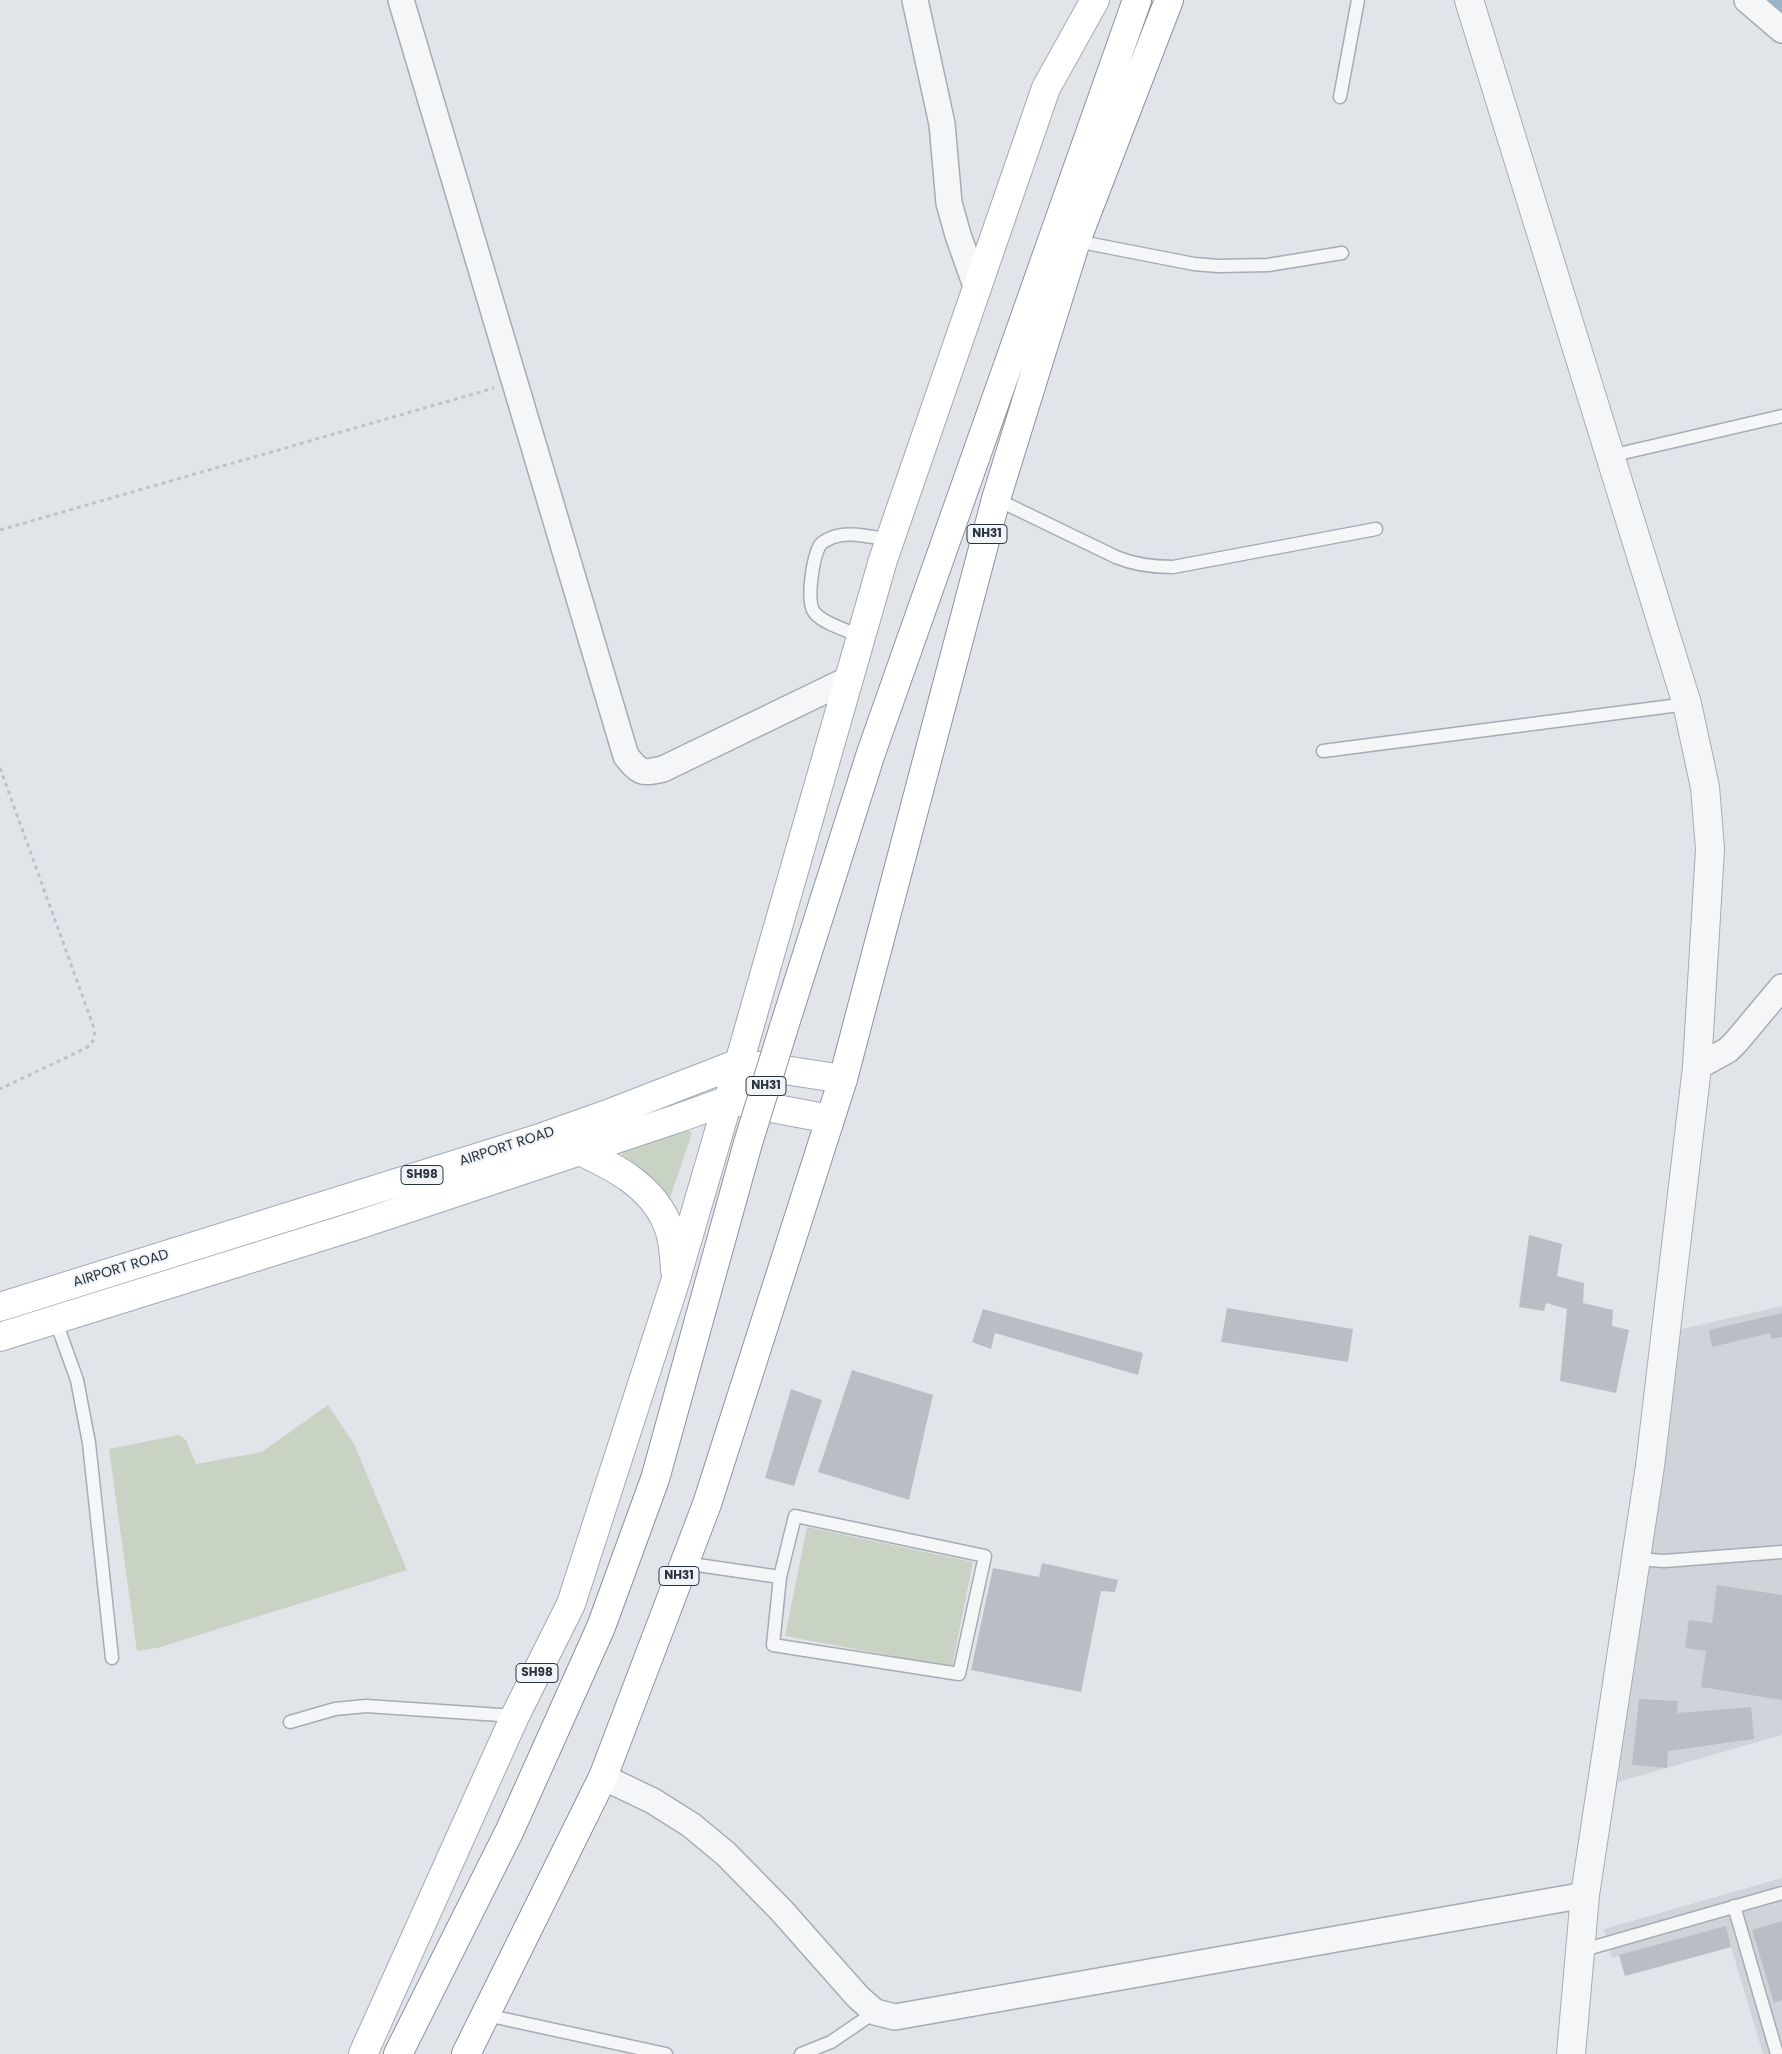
<!DOCTYPE html>
<html>
<head>
<meta charset="utf-8">
<style>
	body { margin:0 }
	canvas { display:block; background:#e1e5ea }
</style>
</head>
<body>
<canvas width="1782" height="2054"></canvas>
<script>
const g = document.querySelector('canvas').getContext('2d');
g.lineJoin = 'round';
function paint(path, color) { g.fillStyle = color; g.fill(path, 'evenodd'); }
function trace(path, color, width, dash) { g.strokeStyle = color; g.lineWidth = width; g.lineCap = dash ? 'butt' : 'round'; g.setLineDash(dash || []); g.stroke(path); }
function write(font, color, halo, rows, align = 'center') {
  g.font = font + ' Poppins,sans-serif'; g.lineWidth = 4.5; g.setLineDash([]); g.textBaseline = 'middle'; g.strokeStyle = halo; g.fillStyle = color; for (const [text, x, y, turn = 0] of rows) {
    g.save(); g.translate(x, y); g.rotate((+turn || 0) * Math.PI / 180); g.textAlign = isNaN(turn) ? turn : align; if (halo) g.strokeText(text, 0, 0); g.fillText(text, 0, 0); g.restore();
  }
}
const built = new Path2D(`
	M1782 1306V1735L1618 1782 1678 1330Z
	M1782 1878V2054H1763L1731 1947 1625 1976 1619 1956 1612 1958 1604 1929Z`);
const green = new Path2D(`
	M685 1128 692 1133 670 1198 664 1201 622 1160 623 1148Z
	M328 1405 354 1444 407 1570 157 1648 137 1651 109 1449 179 1435 186 1440 196 1464 262 1452Z
	M807 1527 973 1562 952 1667 785 1636Z`);
const canal = new Path2D(`
	M1776 0 1782 5`);
const building = new Path2D(`
	M1529 1235 1562 1244 1557 1276 1584 1283 1583 1303 1613 1310 1612 1326 1629 1330 1616 1393 1560 1381 1567 1309 1546 1303 1544 1311 1519 1307Z
	M1227 1308 1353 1329 1348 1362 1221 1342Z
	M983 1309 1143 1353 1138 1375 995 1333 991 1349 972 1342Z
	M1782 1313V1337L1771 1339 1770 1333 1712 1347 1709 1330Z
	M852 1370 933 1395 909 1500 818 1472Z
	M791 1389 822 1400 794 1486 765 1478Z
	M1042 1563 1118 1580 1115 1592 1101 1591 1081 1692 971 1670 993 1568 1039 1577Z
	M1717 1585 1782 1595V1700L1701 1687 1706 1651 1685 1648 1689 1620 1712 1623Z
	M1639 1699 1678 1701 1677 1713 1751 1707 1754 1739 1668 1751 1667 1768 1632 1765Z
	M1782 1921V2000L1774 2003 1752 1930Z
	M1726 1926 1731 1947 1625 1976 1619 1955Z`);
const path = new Path2D(`
	M0 530 494 388
	M0 768 94 1028C95 1038 94 1042 86 1048L0 1089`);
const service = new Path2D(`
	M1340 97 1358 0
	M1076 241 1194 264 1218 266 1268 265 1342 253
	M1610 456 1782 416
	M996 499 1116 557C1135 565 1152 567 1173 567L1376 529
	M861 636C848 631 822 623 814 612 806 600 813 557 820 545 823 541 829 539 833 537 850 531 872 537 890 540
	M1323 751 1687 704
	M55 1319 77 1380 89 1443 112 1658
	M1636 1559 1664 1561 1782 1552
	M684 1563 780 1577 795 1516 985 1556 959 1674 773 1645 780 1577
	M290 1722 335 1709 366 1706 515 1716
	M1734 1906 1777 2054
	M1580 1951 1782 1893
	M486 2015 666 2054
	M801 2054 831 2042 875 2012`);
const minor = new Path2D(`
	M401 0 626 756C640 773 641 774 663 769L849 679
	M915 0 942 124 949 203 958 235 977 289
	M1747 0 1782 30
	M1697 1067 1728 1050 1736 1042 1782 987
	M603 1777 653 1801 691 1825 726 1854 781 1910 858 1997 875 2012 895 2017 1585 1895`);
const tertiary = new Path2D(`
	M1469 0 1687 704 1705 787 1710 849 1697 1067 1650 1466 1585 1895 1571 2054`);
const secondary = new Path2D(`
	M739 1063 883 560 1046 88 1095 0`);
const primary = new Path2D(`
	M580 1151C614 1167 650 1185 666 1221 673 1236 674 1254 675 1270
	M0 1307 543 1137 605 1115 739 1063 843 1079
	M0 1337 355 1226 676 1119 729 1100 830 1119
	M363 2054 515 1716 571 1604 676 1279 739 1063`);
const trunk = new Path2D(`
	M783 1030 871 753 1137 0
	M398 2054 510 1830 601 1627 655 1479 748 1143
	M466 2054 603 1777 707 1504 843 1079 996 499 1076 241 1169 0`);
const trunkBridge = new Path2D(`
	M748 1143 783 1030`);
const shields = [
	[987,534,40],
	[766,1086,40],
	[422,1175,42],
	[679,1576,40],
	[537,1673,42]
];
const shieldNames = [
	["NH31",987,534],
	["NH31",766,1086],
	["SH98",422,1175],
	["NH31",679,1576],
	["SH98",537,1673]
];
const streetNames = [
	["AIRPORT ROAD",507,1147,-18],
	["AIRPORT ROAD",121,1269,-17]
];
paint(built, '#cfd4db');
paint(green, '#c8d3c3');
trace(canal, '#9db4c8', 22);
paint(building, '#b9bec6');
trace(service, '#a6acb4', 15);
trace(minor, '#a6acb4', 28);
trace(tertiary, '#a6acb4', 30);
trace(secondary, '#a6acb4', 30);
trace(primary, '#a1aab5', 30);
trace(trunk, '#8993a0', 30);
trace(path, '#bfc3c8', 3, [4, 4]);
trace(service, '#f4f6f8', 12);
trace(minor, '#f4f6f8', 25);
trace(tertiary, '#f4f6f8', 28);
trace(secondary, '#fff', 28);
trace(primary, '#fff', 28);
trace(trunk, '#fff', 28);
trace(trunkBridge, '#8993a0', 30, []);
trace(trunkBridge, '#fff', 28);
for (const [x, y, w] of shields) { const box = new Path2D(); box.roundRect(x - w / 2, y - 9.5, w, 19, 4); g.fillStyle = '#f1f4f7'; g.fill(box); trace(box, '#2a3341', 1); }
write('bold 12px', '#2a3341', null, shieldNames);
write('14px', '#2a3341', '#f1f4f7', streetNames);
</script>
</body>
</html>
